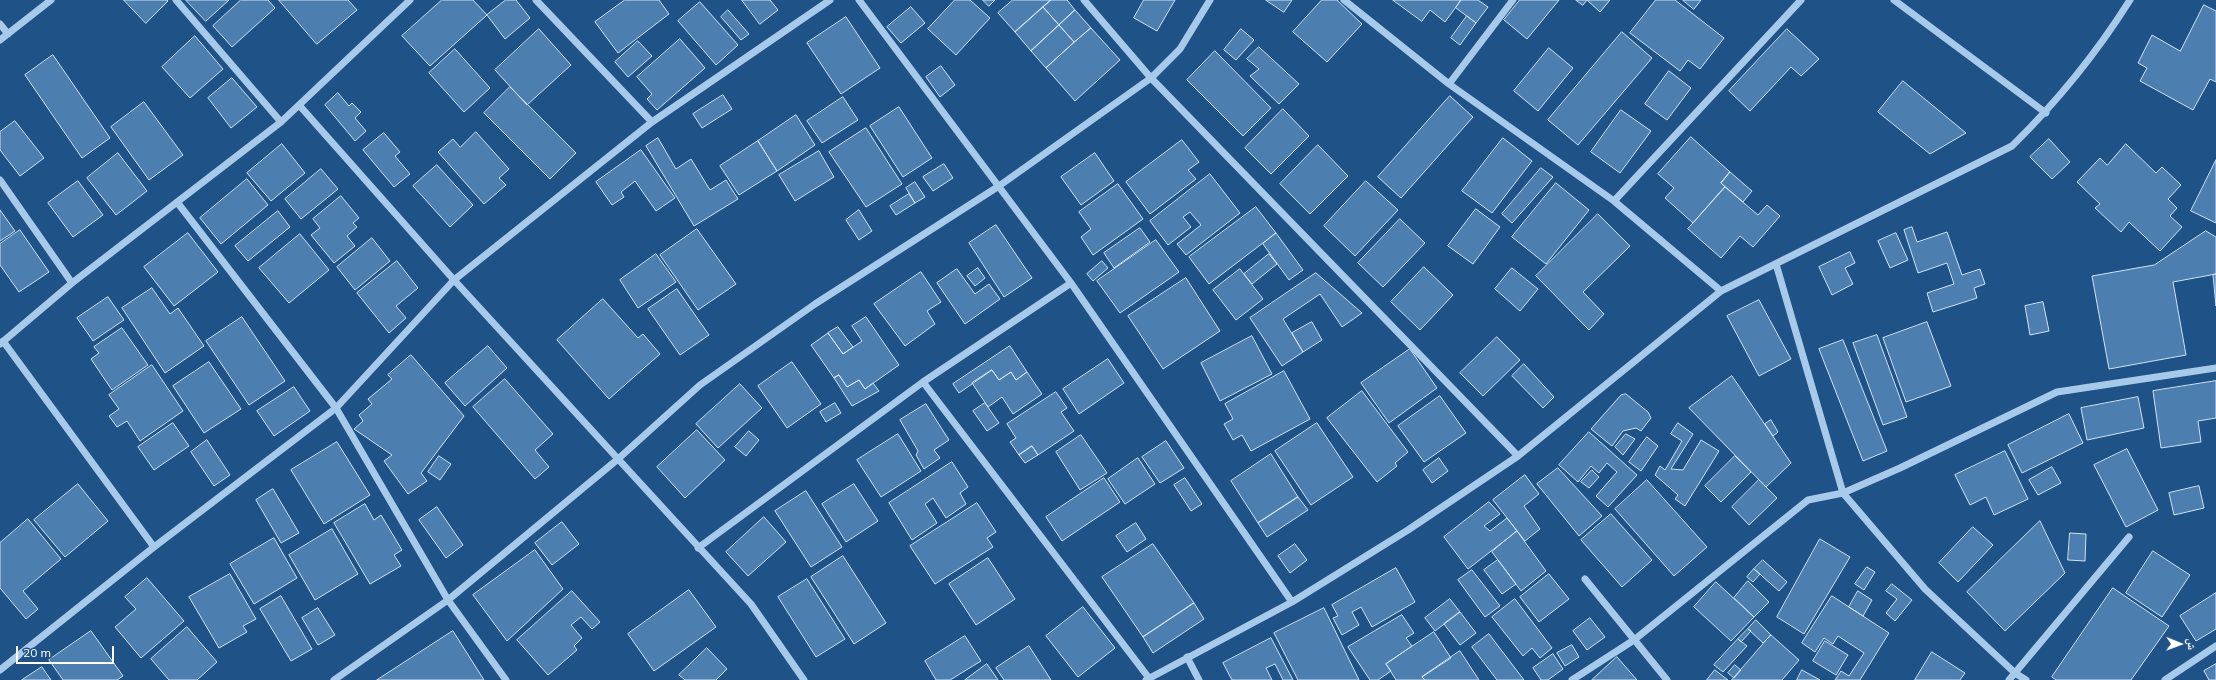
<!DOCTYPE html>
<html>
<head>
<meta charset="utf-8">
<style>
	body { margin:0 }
	#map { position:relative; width:2216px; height:680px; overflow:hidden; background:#1f5286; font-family:Mulish,"Noto Naskh Arabic",sans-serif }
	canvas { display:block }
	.north { position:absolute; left:2160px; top:624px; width:40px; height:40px; -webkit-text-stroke:3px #1f5286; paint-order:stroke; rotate:91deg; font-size:11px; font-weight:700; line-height:16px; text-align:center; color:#fff }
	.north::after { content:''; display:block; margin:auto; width:14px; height:18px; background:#fff; clip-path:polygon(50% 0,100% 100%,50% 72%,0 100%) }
	.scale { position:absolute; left:16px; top:646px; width:98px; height:18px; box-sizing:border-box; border:2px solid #fff; border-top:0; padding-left:5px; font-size:12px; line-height:14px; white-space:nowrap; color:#fff; -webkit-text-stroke:3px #1f5286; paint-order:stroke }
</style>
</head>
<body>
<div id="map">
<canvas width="2216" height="680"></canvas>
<div class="north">ش</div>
<div class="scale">20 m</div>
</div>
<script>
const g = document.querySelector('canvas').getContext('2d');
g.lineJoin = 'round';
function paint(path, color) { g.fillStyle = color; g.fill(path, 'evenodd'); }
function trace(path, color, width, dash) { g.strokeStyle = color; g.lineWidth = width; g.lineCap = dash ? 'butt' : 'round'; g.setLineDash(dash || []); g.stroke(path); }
const building = new Path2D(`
	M124 0H167L168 1 146 23Z
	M186 0H229L206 21Z
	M241 0H268L275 8 232 47 213 26Z
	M279 0H348L357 10 317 44Z
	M442 0H473L487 15 430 66 402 36Z
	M506 0H516L530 18 505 39 487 15Z
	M625 0H659L669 14 618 53 595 22Z
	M742 0H770L778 10 760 24Z
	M955 0H970L990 18 956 55 928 29Z
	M983 0H995L989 6Z
	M1013 0H1051L1015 32 998 13Z
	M1051 0H1067L1075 10 1059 25 1043 7Z
	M1144 0H1175L1157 31 1134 18Z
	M1266 0H1292L1284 12Z
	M1322 0H1337L1362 24 1327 62 1293 32Z
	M1393 0H1461L1445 22 1430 10 1422 21Z
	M1461 0H1478L1488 7 1476 23 1456 8Z
	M1520 0H1559L1527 39 1504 20Z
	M1576 0H1610L1600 12 1587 0 1583 5Z
	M1656 0H1675L1724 38 1700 69 1688 60 1680 71 1630 33Z
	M1683 0H1701L1694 9Z
	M700 2 738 45 716 65 678 21Z
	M2204 5 2216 11V82L2210 79 2193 110 2140 81 2147 68 2138 63 2152 35 2180 51Z
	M911 7 925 23 901 43 887 27Z
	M1043 7 1059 25 1031 51 1015 32Z
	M728 10 749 34 741 40 721 17Z
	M1075 10 1091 28 1074 42 1059 25Z
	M1467 16 1476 23 1460 45 1451 38Z
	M846 17 880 68 841 94 807 43Z
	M1059 25 1074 42 1046 68 1031 51Z
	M1091 28 1120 60 1075 101 1046 68Z
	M539 29 571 65 527 105 495 70Z
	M1241 29 1254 40 1236 60 1224 50Z
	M1787 29 1819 59 1801 76 1791 67 1750 111 1729 91Z
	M1622 32 1652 58 1578 145 1548 120Z
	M195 36 223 69 190 98 162 67Z
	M680 39 705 68 657 110 647 99 652 94 637 77Z
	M638 41 652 56 628 77 615 62Z
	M1259 47 1299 84 1279 104 1250 76 1259 69 1247 59Z
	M1549 48 1573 68 1538 111 1514 91Z
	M455 49 490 88 464 112 429 73Z
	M1215 51 1271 108 1243 136 1187 80Z
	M53 55 110 138 82 158 25 75Z
	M941 66 955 85 940 97 926 77Z
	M1669 71 1691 88 1667 120 1645 104Z
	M232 78 257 107 231 128 208 98Z
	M1903 81 1966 133 1930 154 1878 112Z
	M510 87 576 153 550 179 484 113Z
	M338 93 349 106 352 103 361 112 355 118 366 131 355 141 325 105Z
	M723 95 732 109 702 128 693 114Z
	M1450 96 1473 117 1401 198 1378 177Z
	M843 97 858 120 822 143 807 121Z
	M144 102 183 155 149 180 111 127Z
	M899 107 932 158 903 177 870 126Z
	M1283 109 1309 136 1271 174 1245 148Z
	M1621 110 1651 131 1620 173 1591 152Z
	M796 115 815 145 777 171 758 141Z
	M15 121 44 158 20 176 0 150V132Z
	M866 128 902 184 866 207 829 152Z
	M476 132 509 169 499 178 506 185 484 204 438 152 453 139 460 147Z
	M384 133 400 152 395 156 410 174 394 187 363 150Z
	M1691 137 1730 172 1721 183 1725 187 1693 223 1665 198 1674 188 1658 174Z
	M658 138 676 169 691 159 710 190 726 180 738 199 694 226 646 146Z
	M1503 138 1532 161 1492 213 1462 191Z
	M2049 139 2070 162 2052 179 2030 157Z
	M1182 140 1199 162 1188 170 1196 179 1150 214 1126 182Z
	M758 141 777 171 739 195 720 166Z
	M282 144 305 173 271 201 247 173Z
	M2126 144 2156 173 2162 167 2181 185 2168 199 2177 208 2170 216 2182 227 2160 251 2129 222 2121 232 2095 208 2100 204 2077 182 2100 158 2107 165Z
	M1318 145 1348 176 1310 214 1280 184Z
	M641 150 675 198 656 211 635 181 621 192 624 197 612 205 596 182Z
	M819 151 834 177 795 201 779 175Z
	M118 153 147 191 116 215 87 178Z
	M1095 153 1114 181 1081 205 1061 177Z
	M2216 160V223L2191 211Z
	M944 164 953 178 933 191 923 177Z
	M437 165 473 205 450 227 413 186Z
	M1541 168 1553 177 1512 223 1502 214Z
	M321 169 338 189 301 219 285 199Z
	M1730 172 1752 191 1743 202 1721 183Z
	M1210 174 1240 213 1186 255 1177 244 1201 225 1190 212 1183 217 1191 227 1168 245 1150 221Z
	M247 179 268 205 221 244 200 218Z
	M78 181 103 215 73 237 48 203Z
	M1366 181 1398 210 1355 256 1324 226Z
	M915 182 925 197 915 203 906 188Z
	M1556 183 1589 210 1546 264 1512 237Z
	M1118 184 1143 219 1093 255 1081 237 1091 229 1079 212Z
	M1725 187 1758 215 1767 205 1780 216 1753 247 1740 236 1721 258 1688 229Z
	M909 194 915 203 896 215 890 206Z
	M341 196 359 218 353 223 357 227 347 236 355 246 334 263 311 235 320 228 313 219Z
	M1256 207 1276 233 1209 284 1189 257Z
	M1476 209 1500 227 1473 264 1448 246Z
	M0 210 15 231 0 241Z
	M859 210 872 231 859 240 846 220Z
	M278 211 290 227 248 261 235 246Z
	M1598 214 1630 246 1583 292 1604 314 1589 330 1536 276Z
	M1400 219 1425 243 1383 287 1358 263Z
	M996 225 1032 278 1004 297 969 243Z
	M1912 227 1917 242 1947 232 1962 275 1980 269 1985 284 1974 288 1977 298 1933 312 1927 293 1954 284 1947 263 1918 273 1904 230Z
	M1140 228 1150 242 1114 268 1104 253Z
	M697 229 736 284 698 310 660 255Z
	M20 230 49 272 19 292 0 265V244Z
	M2206 231 2216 237V274L2173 282 2186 355 2109 369 2092 276 2154 265Z
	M188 233 218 272 174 306 144 267Z
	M1276 233 1303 270 1289 280 1263 244Z
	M1896 233 1908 260 1890 268 1878 241Z
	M300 234 329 270 289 303 259 268Z
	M372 238 390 261 355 290 337 267Z
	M1156 240 1179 272 1120 313 1097 281Z
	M1850 252 1855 263 1845 268 1853 284 1832 295 1819 267Z
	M656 254 676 282 638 308 620 280Z
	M1269 254 1277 264 1252 284 1244 274Z
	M397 261 418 288 396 306 406 318 389 333 357 293Z
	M1102 261 1108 268 1093 281 1087 274Z
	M1424 267 1453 295 1420 330 1391 302Z
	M978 268 985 278 975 286 967 276Z
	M1512 268 1538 289 1520 311 1495 289Z
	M957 269 975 294 989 284 1000 299 965 324 937 283Z
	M1240 269 1263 299 1236 320 1213 290Z
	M921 272 941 302 927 311 935 324 905 346 874 304Z
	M1316 273 1362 313 1342 327 1320 294 1283 319 1303 352 1282 366 1250 318Z
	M2216 274V306L2213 275Z
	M1186 278 1220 331 1163 369 1128 316Z
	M152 288 170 314 178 308 204 346 165 373 122 308Z
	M677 289 709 335 680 355 648 309Z
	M108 297 124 320 93 341 77 318Z
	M603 299 638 338 643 334 660 354 609 399 557 340Z
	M1759 300 1791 359 1759 376 1727 316Z
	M2043 302 2049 331 2030 335 2025 306Z
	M242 317 285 381 249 405 206 341Z
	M866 317 899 365 865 389 859 380 847 387 839 375 834 378 811 345 828 333 843 354 862 341 852 326Z
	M1312 322 1322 340 1303 352 1292 333Z
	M1927 322 1951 386 1906 402 1883 338Z
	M838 327 853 347 843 354 828 333Z
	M122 328 148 365 112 390 91 359 99 353 94 347Z
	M1877 335 1907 417 1883 425 1853 343Z
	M1252 336 1272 374 1220 401 1201 363Z
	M1497 337 1520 360 1483 396 1460 373Z
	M1843 340 1887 451 1863 461 1819 349Z
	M488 346 507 368 465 406 445 383Z
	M1010 346 1027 372 1016 380 1011 372 999 380 992 370 959 393 953 384Z
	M1410 349 1437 388 1389 423 1361 383Z
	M411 355 464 416 421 473 427 481 408 494 384 461 392 455 354 429 363 421 359 415 372 404 368 399 392 379 388 375Z
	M1108 359 1124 383 1079 414 1063 389Z
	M209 362 241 409 204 433 173 386Z
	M792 362 821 404 787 428 758 386Z
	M1524 364 1554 397 1543 408 1512 376Z
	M152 365 183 411 140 441 127 421 117 427 109 416 119 409 109 395Z
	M992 370 999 380 1011 372 1016 380 1027 372 1042 394 1013 414 1002 397 988 407 972 383Z
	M1284 371 1310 419 1251 451 1242 435 1233 440 1224 424 1233 419 1225 404Z
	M839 375 847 387 859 380 865 389 873 383 879 391 852 406 834 378Z
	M1732 376 1791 463 1766 487 1689 408Z
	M505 379 553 434 535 450 549 467 535 479 473 407Z
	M2216 381V418L2198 421 2201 442 2161 448 2153 391Z
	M740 384 762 408 718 448 696 424Z
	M294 387 310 411 274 436 257 411Z
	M1362 391 1408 452 1395 463 1397 466 1377 482 1327 418Z
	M1056 392 1067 408 1061 412 1074 431 1038 455 1032 446 1019 455 1010 442 1016 438 1007 424Z
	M1626 394 1648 412 1651 418 1641 431 1636 428 1623 431 1612 446 1591 429 1621 395Z
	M1440 396 1466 433 1424 462 1398 426Z
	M2138 397 2144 428 2087 440 2081 408Z
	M835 403 841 413 826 422 820 412Z
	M985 403 999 423 987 431 973 411Z
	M926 404 949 440 934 450 940 458 924 469 916 455 918 451 900 420Z
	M2069 414 2083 443 2022 473 2008 445Z
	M1771 420 1778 432 1773 436 1765 424Z
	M173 423 189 446 154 470 138 447Z
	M1317 423 1353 477 1311 505 1275 451Z
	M1678 423 1693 434 1671 469 1683 470 1701 440 1719 451 1685 506 1675 499 1678 495 1655 475 1660 466 1665 470 1682 441 1671 434Z
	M697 430 725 460 685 498 657 467Z
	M749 431 759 440 746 456 735 447Z
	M1589 432 1637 475 1608 507 1596 496 1617 472 1607 463 1599 473 1591 466 1578 482 1559 465Z
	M898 434 921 471 881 497 857 460Z
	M1626 434 1635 439 1623 455 1615 447Z
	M1081 435 1107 473 1080 490 1056 452Z
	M1647 437 1658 446 1641 471 1629 462Z
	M207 440 230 475 214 486 191 452Z
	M1166 441 1184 468 1160 483 1142 457Z
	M337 442 370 495 324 524 291 470Z
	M1032 446 1038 455 1025 463 1019 455Z
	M2127 449 2158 510 2126 527 2094 465Z
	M2005 451 2028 499 1994 515 1986 497 1970 505 1955 475Z
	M1271 454 1298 497 1258 523 1231 481Z
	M439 456 451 464 440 480 428 472Z
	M1735 456 1751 472 1721 502 1705 486Z
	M1138 458 1155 484 1125 504 1108 479Z
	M1439 458 1448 471 1432 483 1423 470Z
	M952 462 968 487 960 493 966 504 946 518 933 498 925 504 937 523 912 540 889 503Z
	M2052 467 2061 483 2038 495 2029 480Z
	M1558 468 1602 516 1579 536 1537 484Z
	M1592 470 1599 477 1589 488 1581 482Z
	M1525 475 1539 494 1524 506 1540 529 1525 541 1493 500Z
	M1104 478 1120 502 1062 541 1046 517Z
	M1185 478 1202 504 1191 511 1174 485Z
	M1647 480 1707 547 1674 576 1615 509Z
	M1759 480 1777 498 1749 525 1732 507Z
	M78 484 108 521 65 557 34 520Z
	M854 484 878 521 846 542 822 504Z
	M2199 486 2204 508 2174 515 2169 493Z
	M273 489 299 533 281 543 256 500Z
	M806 491 842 547 811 567 775 511Z
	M1298 497 1308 510 1267 537 1258 523Z
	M1489 502 1500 514 1484 526 1490 531 1507 518 1517 531 1468 569 1444 537Z
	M977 503 996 532 987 538 993 547 935 584 910 546Z
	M365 504 374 520 381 515 402 550 394 555 401 566 370 584 334 523Z
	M437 507 463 545 446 558 419 520Z
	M1611 514 1652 560 1622 587 1581 540Z
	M764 517 786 542 748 576 726 552Z
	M28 519 61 559 23 591 38 609 26 619 0 588V543Z
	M2040 521 2065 573 2005 631 1967 592Z
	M562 522 579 544 552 565 535 543Z
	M1136 523 1146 539 1127 552 1116 536Z
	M1973 527 1993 545 1958 582 1939 563Z
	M332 529 358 574 315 600 289 555Z
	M1517 531 1546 571 1521 591 1492 552Z
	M2070 533 2086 534 2085 561 2068 560Z
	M274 538 297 578 254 604 230 564Z
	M1820 539 1850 557 1804 634 1777 617Z
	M1153 544 1194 603 1143 637 1102 577Z
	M1295 544 1307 560 1290 573 1278 556Z
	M535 550 563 589 507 641 473 595Z
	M2153 551 2190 575 2162 617 2126 593Z
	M843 556 886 623 854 644 811 577Z
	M988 558 1015 599 976 625 949 584Z
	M1498 560 1516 584 1502 594 1484 570Z
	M1763 560 1787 582 1779 591 1754 569Z
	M1867 567 1875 572 1864 590 1855 584Z
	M1396 568 1415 602 1372 627 1361 607 1352 612 1359 625 1342 635 1333 618 1338 616 1332 605Z
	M1754 569 1760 574 1753 582 1747 577Z
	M1472 570 1500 606 1485 617 1458 580Z
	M230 574 256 619 243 626 247 632 219 648 189 597Z
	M1549 574 1569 599 1539 622 1520 597Z
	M147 578 184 621 141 658 115 627 136 609 125 597Z
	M807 579 845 639 816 657 778 597Z
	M1748 581 1769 602 1754 617 1734 598Z
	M1716 582 1754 617 1731 641 1694 607Z
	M1892 584 1912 600 1895 621 1886 613 1897 599 1886 591Z
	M2113 588 2169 626 2131 680H2056L2052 677Z
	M689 590 716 627 654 671 628 634Z
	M572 591 600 622 592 629 581 617 571 625 582 638 574 646 577 650 548 675 517 640Z
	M1858 591 1872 600 1863 616 1849 607Z
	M2216 593V629L2196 641 2180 616Z
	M281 596 312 649 291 661 260 609Z
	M1832 596 1889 633 1860 680H1835L1841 671 1849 676 1864 653 1838 636 1833 644 1824 638 1815 652 1802 643Z
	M1450 599 1460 612 1435 631 1425 618Z
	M1515 599 1552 648 1540 658 1532 648 1523 656 1492 617Z
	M1194 603 1204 619 1153 653 1143 637Z
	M1083 607 1115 648 1078 677 1046 636Z
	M318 608 335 635 318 645 302 618Z
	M1324 608 1359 680H1298L1274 633Z
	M1460 612 1476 633 1460 645 1444 624Z
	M1402 615 1414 633 1406 638 1412 646 1386 664 1391 671 1378 680H1370L1348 647Z
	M1590 618 1605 637 1587 650 1573 631Z
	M1756 620 1771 635 1763 643 1748 629Z
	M187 627 217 662 197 680H169L151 659Z
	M1748 629 1751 631 1741 642 1738 639Z
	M91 631 123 676 117 680H63L49 660Z
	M453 631 484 680H377Z
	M1434 632 1451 658 1422 677 1425 680H1396L1386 664Z
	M1489 634 1524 680H1497L1472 647Z
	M1771 635 1799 660 1782 680H1732Z
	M965 636 981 661 950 680H936L925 661Z
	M1271 638 1293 680H1283L1275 664 1266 668 1272 680H1232L1223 663Z
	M1738 639 1747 646 1723 672 1714 665Z
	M1825 641 1848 655 1836 675 1813 661Z
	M1572 645 1579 657 1565 666 1557 653Z
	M1029 646 1051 680H1004L996 668Z
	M707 648 727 669 716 680H685L679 675Z
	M1460 651 1479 680H1425L1422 677Z
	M1932 652 1965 673 1960 680H1915Z
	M1553 654 1563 669 1548 680H1541L1533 668Z
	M1617 657 1637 680H1592Z
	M987 664 998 680H965Z
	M2216 664V680H2209L2204 671Z
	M1735 665 1741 670 1734 678 1728 673Z
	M42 667 51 680H22Z
	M1715 670 1728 680H1707Z
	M1802 670 1820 680H1797Z`);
const minor = new Path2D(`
	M176 0 281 122
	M536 0 652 122
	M859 0 1071 283 1292 602
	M1084 0 1151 78 1518 456
	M1344 0 1449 84 1614 201 1721 291
	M1894 0 2046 113
	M0 24 8 34
	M0 40 51 0
	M1449 84 1513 0
	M299 105 454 280 751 604 804 680
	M0 180 72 283
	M1614 201 1801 0
	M177 202 336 408 448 600 506 680
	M1776 264 1843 493 1925 589 2015 673 2026 680
	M3 341 154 547
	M0 344 72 283 281 122 410 0
	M923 382 1149 678
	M698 548 923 382 1071 283
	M1585 579 1667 680
	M1187 657 1199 680
	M0 670 154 547 336 408 454 280 652 122 830 0
	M334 680 448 600 618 459 700 385 815 304 999 186 1151 78 1180 49 1210 0
	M1146 680 1292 602 1408 530 1518 456 1721 291 2012 146C2058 101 2096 54 2130 0
	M1572 680 1634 640 1808 500 1843 493 1900 468 2057 392 2216 368
	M2009 680 2129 537
	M2165 680 2216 646`);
paint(building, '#4c7fb0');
trace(building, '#cde3f7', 1);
trace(minor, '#a8caea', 7);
</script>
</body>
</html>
